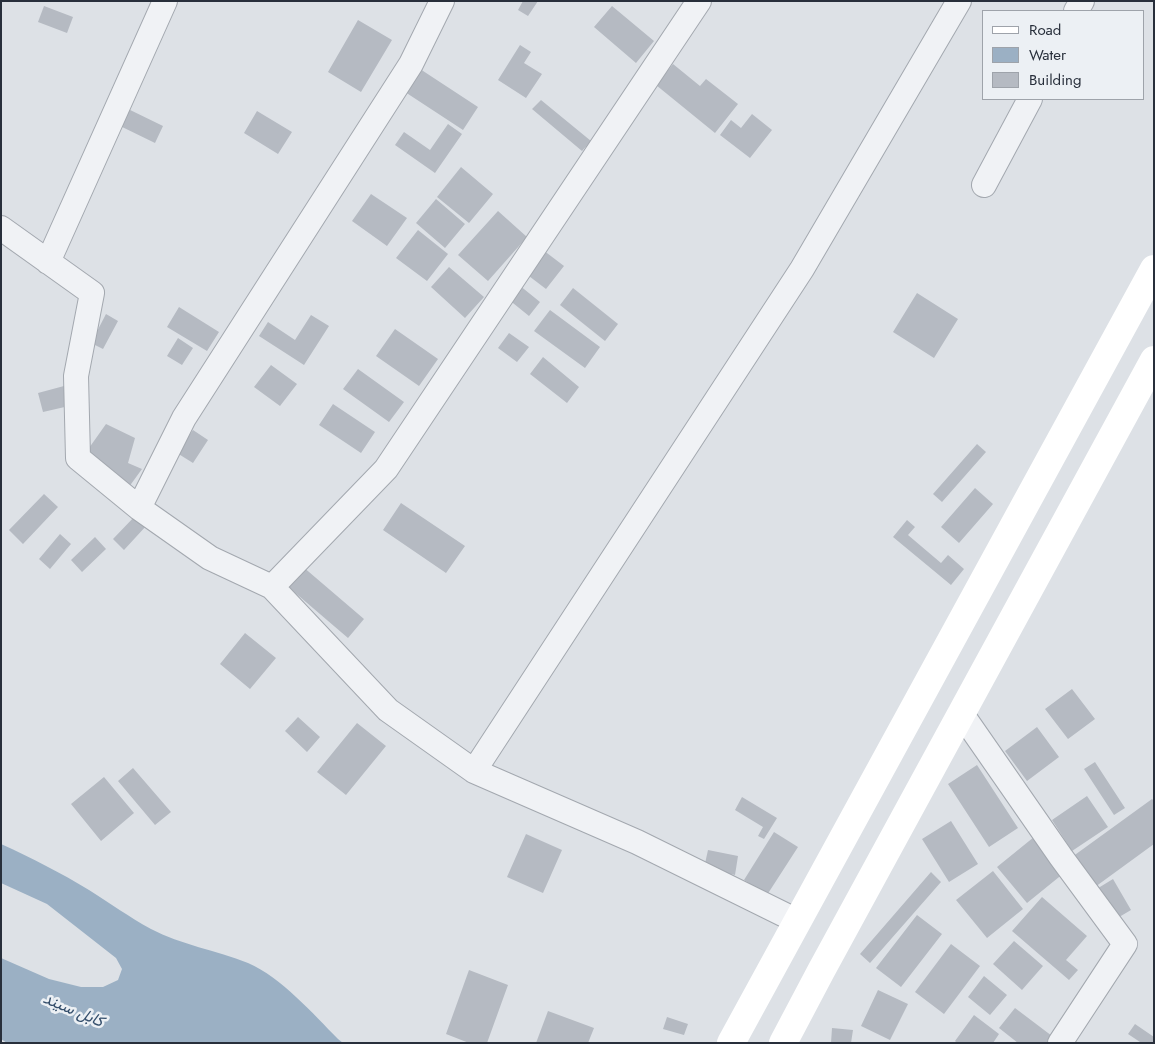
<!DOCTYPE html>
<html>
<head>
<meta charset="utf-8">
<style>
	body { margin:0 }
	#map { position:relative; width:1155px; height:1044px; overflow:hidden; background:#dde1e6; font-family:Jost,sans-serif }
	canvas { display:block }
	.frame { position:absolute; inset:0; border:2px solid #282f3b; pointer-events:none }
	.legend { position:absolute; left:982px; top:10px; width:162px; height:90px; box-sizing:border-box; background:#ecf0f4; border:1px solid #9ea3aa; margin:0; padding:6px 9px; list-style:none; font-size:15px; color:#282f3b }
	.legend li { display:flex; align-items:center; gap:10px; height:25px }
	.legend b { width:25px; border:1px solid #9ea3aa }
</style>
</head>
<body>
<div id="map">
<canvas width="1155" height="1044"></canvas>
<div class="frame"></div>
<ul class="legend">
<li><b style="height:6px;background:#fff"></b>Road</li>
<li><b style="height:14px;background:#9bb0c4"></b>Water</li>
<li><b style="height:14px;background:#b5bac2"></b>Building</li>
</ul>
</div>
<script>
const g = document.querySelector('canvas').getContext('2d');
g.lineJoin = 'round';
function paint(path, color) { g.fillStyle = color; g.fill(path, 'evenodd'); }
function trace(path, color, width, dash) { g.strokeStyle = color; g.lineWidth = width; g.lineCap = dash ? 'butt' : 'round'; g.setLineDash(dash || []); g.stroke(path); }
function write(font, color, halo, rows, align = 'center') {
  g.font = font + ' Jost,Vazirmatn,sans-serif'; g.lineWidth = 5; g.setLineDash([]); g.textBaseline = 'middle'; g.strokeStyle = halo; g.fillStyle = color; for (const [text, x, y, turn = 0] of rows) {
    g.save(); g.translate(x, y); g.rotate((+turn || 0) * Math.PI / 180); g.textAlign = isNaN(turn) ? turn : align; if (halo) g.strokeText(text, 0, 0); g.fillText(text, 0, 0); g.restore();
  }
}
const water = new Path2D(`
	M1 844C32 858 61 873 89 890 110 903 129 917 151 929 181 945 216 950 248 963 282 978 312 1013 338 1039L343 1043H7L1 1039V958L49 979 81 987H103L118 980 122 969 116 958 47 904 1 883Z`);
const building = new Path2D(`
	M523 1H538L528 16 518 10Z
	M44 6 73 17 67 33 38 22Z
	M612 6 654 41 636 63 594 27Z
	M358 20 392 40 361 92 328 72Z
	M520 45 531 52 524 63 542 74 526 98 498 80Z
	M673 64 700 86 706 79 738 104 715 133 656 85Z
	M417 67 478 107 463 130 402 90Z
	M541 100 591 141 582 151 532 109Z
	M124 107 163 126 155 143 116 124Z
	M257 111 292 132 278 154 244 133Z
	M752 114 772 130 750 158 720 135 731 120 741 128Z
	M448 124 462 134 435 173 395 145 404 132 430 150Z
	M461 167 493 194 469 223 437 197Z
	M371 194 407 218 387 246 352 221Z
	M436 199 465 224 445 248 416 223Z
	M498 211 527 237 488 281 458 255Z
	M418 230 448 254 427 281 396 258Z
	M543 250 564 266 546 289 525 273Z
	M449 267 484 297 465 318 431 287Z
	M519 285 540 302 529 316 508 299Z
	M573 288 618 324 605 341 560 305Z
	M917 293 958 319 934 358 893 332Z
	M179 307 219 332 207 351 167 327Z
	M550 310 600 347 585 368 534 331Z
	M106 314 118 321 103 349 91 343Z
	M311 315 329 326 304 365 259 336 268 322 295 340Z
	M395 329 438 359 419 386 376 356Z
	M509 333 529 347 517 362 498 348Z
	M178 338 193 348 182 365 167 356Z
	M543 357 579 387 567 403 530 374Z
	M271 365 297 384 280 406 254 387Z
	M358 369 404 402 389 422 343 389Z
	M64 386 69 406 43 412 38 393Z
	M333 404 375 432 361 453 319 425Z
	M106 424 135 438 128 463 142 469 126 491 95 469 89 448Z
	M193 430 208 440 193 463 177 453Z
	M977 444 986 452 942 502 933 494Z
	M975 488 993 504 959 543 941 527Z
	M44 494 58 507 23 544 9 530Z
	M401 503 465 546 446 573 383 530Z
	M136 515 147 525 124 550 113 539Z
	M907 520 915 527 908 535 941 563 948 555 964 569 951 585 893 537Z
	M60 534 71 544 50 569 39 559Z
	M95 537 106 549 82 572 71 560Z
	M302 566 364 619 348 638 286 585Z
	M245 633 276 658 250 689 220 664Z
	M1072 689 1095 719 1068 739 1045 709Z
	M298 717 320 737 307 752 285 731Z
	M357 723 386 746 346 795 317 772Z
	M1037 727 1059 757 1027 781 1005 751Z
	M1095 762 1125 808 1114 815 1084 769Z
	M977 765 1018 828 989 847 948 784Z
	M133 768 171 812 155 825 118 781Z
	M104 777 134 813 101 841 71 804Z
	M1087 796 1108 827 1072 851 1052 820Z
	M742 797 777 818 764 839 758 836 763 827 735 810Z
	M1152 799 1154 801V844L1095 887 1072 857Z
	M951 821 978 864 949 882 922 839Z
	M774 832 798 847 767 895 744 880Z
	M526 834 562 850 543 893 507 877Z
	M1034 837 1064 873 1027 903 997 867Z
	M708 850 738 856 735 875 704 868Z
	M993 871 1023 909 987 938 956 900Z
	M931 872 941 882 870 963 860 954Z
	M1113 879 1131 910 1114 920 1095 890Z
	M1042 897 1087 936 1066 960 1078 970 1069 980 1012 931Z
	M917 915 942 934 901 987 876 968Z
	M1014 941 1043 966 1022 990 993 964Z
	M951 944 980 966 944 1014 915 992Z
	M469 970 508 985 487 1043H469L446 1034Z
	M984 976 1007 995 990 1015 968 997Z
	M878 990 908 1004 890 1040 861 1026Z
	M1015 1008 1052 1036 1047 1043H1018L999 1028Z
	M548 1011 594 1028 588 1043H536Z
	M974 1015 999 1034 993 1043H957L955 1041Z
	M667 1017 688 1024 684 1035 663 1029Z
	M1135 1024 1154 1037V1043H1139L1140 1042 1128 1034Z
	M832 1028 853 1030 851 1043H831Z`);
const street = new Path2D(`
	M1076 11 1082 1
	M984 185 1030 99
	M1 228 92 293 76 376 78 458 139 508 210 558 272 587 388 710 474 771 637 842 797 921
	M48 262 165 1
	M139 508 184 418 411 64 442 1
	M272 587 386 469 699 1
	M961 713 1061 857 1125 944 1060 1043
	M474 771 802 269 959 1`);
const secondary = new Path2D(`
	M731 1043 1154 269
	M783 1043 821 971 1154 360`);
const waterNames = [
	["کابل سيند",73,1011,23]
];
paint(water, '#9bb0c4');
paint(building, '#b5bac2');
trace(street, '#a3a8af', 26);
trace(street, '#f0f2f5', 24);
trace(secondary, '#fff', 28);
write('italic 16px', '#354f6c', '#ecf0f4', waterNames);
</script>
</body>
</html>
